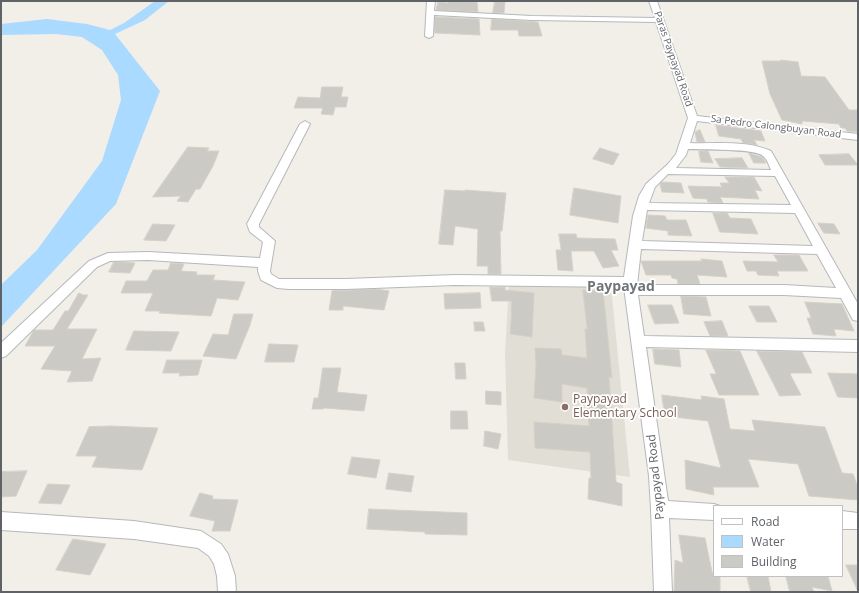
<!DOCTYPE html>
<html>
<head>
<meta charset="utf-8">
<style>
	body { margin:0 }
	#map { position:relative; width:859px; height:593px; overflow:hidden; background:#f1efe8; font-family:"Open Sans",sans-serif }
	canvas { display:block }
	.frame { position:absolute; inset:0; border:2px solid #5f6368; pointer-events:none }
	.legend { position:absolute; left:713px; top:505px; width:130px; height:72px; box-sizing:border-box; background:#fff; border:1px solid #bfc1c3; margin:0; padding:5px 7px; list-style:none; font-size:12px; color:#5f6368 }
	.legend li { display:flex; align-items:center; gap:8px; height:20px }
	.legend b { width:20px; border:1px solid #bfc1c3 }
</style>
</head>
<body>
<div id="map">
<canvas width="859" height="593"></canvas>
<div class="frame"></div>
<ul class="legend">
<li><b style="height:5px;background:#fff"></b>Road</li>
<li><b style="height:11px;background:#aadaff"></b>Water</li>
<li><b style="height:11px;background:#cccac5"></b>Building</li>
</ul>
</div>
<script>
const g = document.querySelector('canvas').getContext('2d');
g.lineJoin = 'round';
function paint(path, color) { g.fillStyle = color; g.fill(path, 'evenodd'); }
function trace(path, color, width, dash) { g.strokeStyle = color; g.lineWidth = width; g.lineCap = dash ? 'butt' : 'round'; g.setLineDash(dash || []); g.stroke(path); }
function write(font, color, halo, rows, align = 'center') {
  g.font = font + ' "Open Sans",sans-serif'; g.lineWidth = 3.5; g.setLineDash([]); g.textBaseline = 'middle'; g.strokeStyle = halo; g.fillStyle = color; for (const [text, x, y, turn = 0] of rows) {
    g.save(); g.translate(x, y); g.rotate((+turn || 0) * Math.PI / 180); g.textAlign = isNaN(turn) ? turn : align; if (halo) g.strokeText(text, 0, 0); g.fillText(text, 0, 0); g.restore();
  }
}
const education = new Path2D(`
	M509 285 611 286 630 477 508 460 505 353Z`);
const water = new Path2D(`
	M155 1H169L145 20 115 34 160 91 116 204 1 327V285L37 250 102 161 121 100 118 75 102 50 82 37 56 34 1 35V24L47 19 87 24 110 30 124 23Z`);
const building = new Path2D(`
	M449 1 477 2 478 12 436 10 438 2 448 3Z
	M495 1 505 2 504 13H493Z
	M435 17 479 19 480 35 435 33Z
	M492 19 538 22 542 36H519L518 30H491Z
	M781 60 798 62 801 76 825 77 849 110H858V132L847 131 845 128H841L839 124 802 121V124L782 120 770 94 762 61H781Z
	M322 87H343L341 97H348L346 107H335L333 115 321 114 323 108H294L298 97 320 98Z
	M716 125 761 131 765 141 754 140 757 145 743 143 741 139 719 136Z
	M700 130 705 142H697L695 132Z
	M188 147 209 148 207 151H219L213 166 200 189H196L188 202 177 201 181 196 153 197Z
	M600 148 619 154 613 165 593 159Z
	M699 151H708L713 163 701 162Z
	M749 153 762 157 766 163H754Z
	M849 154 858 165H825L819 155Z
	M742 158 748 168 720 167 715 159Z
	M725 177H754L762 191 755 190 759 199 720 197 723 203 708 202 707 199 693 198 688 186 722 187 720 183H729Z
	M662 182 681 183 684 193 662 192 660 184Z
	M574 188 621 196 618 223 570 215Z
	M445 190 465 191V190L506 193 502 231H500L501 274H488V266H477L478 229 455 226 453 245 439 244Z
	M713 213H727L730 218 751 219 758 234 720 232Z
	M648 215 665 216 667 220H686L692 236 668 235V231L646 228Z
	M818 223 834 224 840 234 824 233Z
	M153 224 175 225 166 241 144 240Z
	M559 234H576L577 238 615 239 618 250H611L619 266 603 268 594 251H571L573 271 558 270 556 250H561Z
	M774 255H799L808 271H777L779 276 758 275 756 271H747L743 261 778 262Z
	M701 259 722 261 727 277 697 275 700 284H678L677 279 672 278 671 275H646L641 261H702Z
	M114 262H121L135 263 130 273 109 272Z
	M171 263 184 264 181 271 197 272 196 275H215L213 280 245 282 238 300 217 298 211 316 159 313 160 311H145L153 293H121L126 281H147L153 270H168Z
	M490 287H505V290L534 293 532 337 510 334 512 311H511L512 301H492Z
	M376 289 389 291 384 310 343 306V310H329L332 291Z
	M583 290 603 291 612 378 609 377 616 482 622 484V506L588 499 589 478H591L590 452 535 448 534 422 589 426 587 388 562 384V402L534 398 536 366 535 348 561 349 562 355 587 358 585 329H587Z
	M79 293 83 295H88L67 329H97L82 359 101 358 92 381 67 382 72 371 41 369 55 346H25L34 330H53L65 311H68Z
	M480 293 481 308 445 309 444 294Z
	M681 296 706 297 711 316 684 314Z
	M805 302 842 304 854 331 834 329 836 336 813 334 807 318H811Z
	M648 305H672L679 323 655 324Z
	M749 306H769L777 322H757Z
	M234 314H253L250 325 236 359 203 356 213 334 228 335Z
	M722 321 728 336H710L704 322Z
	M474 322H483L485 331H475Z
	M134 331 179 332 171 351 126 350Z
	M269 344 298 345 294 362H265Z
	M653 349 679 350 681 367 655 364Z
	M706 350 740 351 759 395H719L710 374H716Z
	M757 351 802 352 812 373H791V374H790L801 395 780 396Z
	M167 360H202L198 375 179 376 180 373H163Z
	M455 363H465L466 379H456Z
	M323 368H341L337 392 367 395 364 411 324 408 323 409H312L314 398H318Z
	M828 373 858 374V398L838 397Z
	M486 391 501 392V405L486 404Z
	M662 395 702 400 701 396 724 399 730 429 755 431 752 420 825 427 842 473 853 474 858 487V500L809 496 798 464 748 459 759 487H713L714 495 686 489 685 460 721 468 708 421 665 416Z
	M451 411H467L468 429H451Z
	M111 426 158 428 142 470 92 467 97 456H76L89 427Z
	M485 431 501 434 498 449 484 446Z
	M352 457 380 460 376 478 348 474Z
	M27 471 16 496 1 497V472Z
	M389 473 414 476 411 492 386 489Z
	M48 484 70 485 61 504 39 503Z
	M200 493 213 496 212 499 238 500 230 531H212L215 521 190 516Z
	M369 509 467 513V535L425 534V532L367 529Z
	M679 535 705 538 712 572 714 573V576H720V592H674L675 560 683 563Z
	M73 539 106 544 90 575 56 570Z
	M846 565H858V591Z
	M747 576H768L771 592H751Z
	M786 576H828L832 591 812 587 814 592H790Z`);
const street = new Path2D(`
	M427 1H435L434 11 532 16 655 18 649 1H657L697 116 858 134V140L697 121 690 143C716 144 746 140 771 151L858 304V321L853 320 841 298 784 295H638L644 336 858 340V352L646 347 668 501 714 504 720 506H714V520L669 518 672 592H654L651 509 649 476 624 287 455 285 346 289H289L277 288 261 280 258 271V267L148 260 110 261 97 267 6 356 1 358V343L89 261 108 253 148 252 260 258 263 242 250 232 247 224 300 124 305 121 310 124 259 224V227L275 241 270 271 271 274 279 279H346L455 275 624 277 633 216 639 196 646 184 668 164 676 154 688 118 656 22 532 20 434 15 433 36 429 38 425 36ZM688 149C701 150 756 148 763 156 767 159 769 165 771 170L676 168 686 155ZM668 174 775 176 791 205 649 203 655 187ZM647 210 795 213 813 246 642 241ZM641 249 817 254 836 288 784 285H637Z
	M842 511 858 513V529H842Z
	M1 512 134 521 201 531 221 544 228 554 235 576 236 592H218L217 576 214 564 209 556 198 548 134 539 1 530Z`);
const markers = [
	[565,407,4,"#8d6e63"]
];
const farStreetnames = [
	["Paras Paypayad Road",673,59,71],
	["Sa Pedro Calongbuyan Road",776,127,7]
];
const educationNames = [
	["Paypayad",573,400],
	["Elementary School",573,414]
];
const streetNames = [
	["Paypayad Road",656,477,-96]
];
const quarterNames = [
	["Paypayad",621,287]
];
paint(education, '#e1ded6');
paint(water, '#aadaff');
paint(building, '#cccac5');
trace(building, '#d6d1c6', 1);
trace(street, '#b5b8bc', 2);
paint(street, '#fff');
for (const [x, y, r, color] of markers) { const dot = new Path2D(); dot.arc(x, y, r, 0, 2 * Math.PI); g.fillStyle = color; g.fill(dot); trace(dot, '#fff', 1.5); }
write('10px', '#5f6368', '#fff', farStreetnames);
write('12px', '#785e54', '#fff', educationNames, 'left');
write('12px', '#5f6368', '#fff', streetNames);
write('bold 14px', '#70757a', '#fff', quarterNames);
</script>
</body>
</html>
